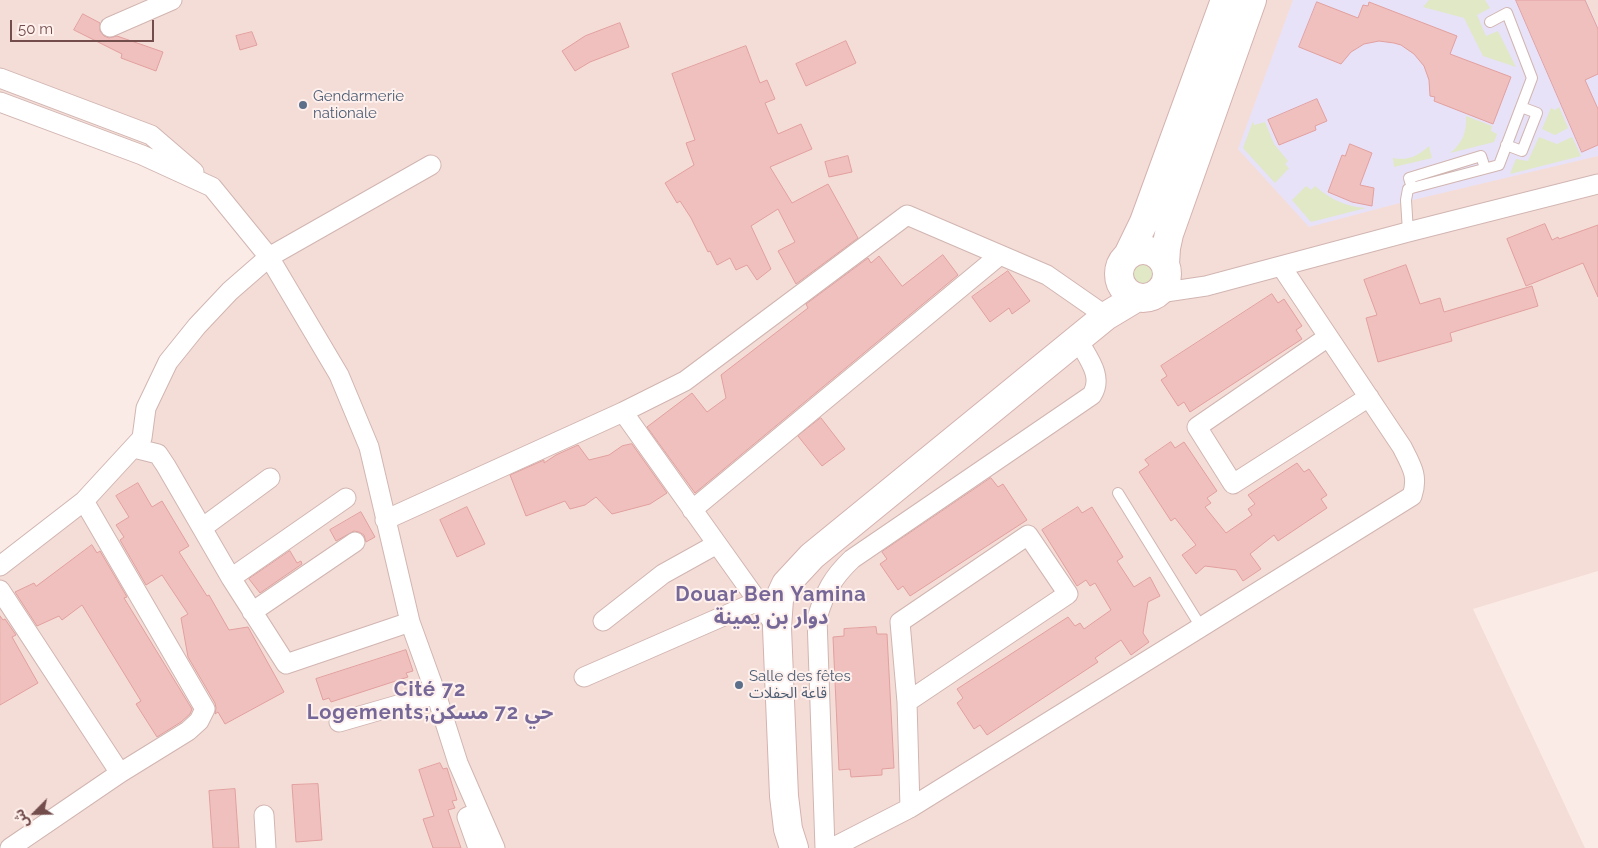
<!DOCTYPE html>
<html>
<head>
<meta charset="utf-8">
<style>
	body { margin:0 }
	#map { position:relative; width:1598px; height:848px; overflow:hidden; background:#fbebe6; font-family:Raleway,"Noto Sans Arabic",sans-serif }
	canvas { display:block }
	.north { position:absolute; left:10px; top:788px; width:50px; height:50px; -webkit-text-stroke:4px #fef0ec; paint-order:stroke; rotate:247deg; font-size:14px; font-weight:700; line-height:20px; text-align:center; color:#734c4c }
	.north::after { content:''; display:block; margin:auto; width:18px; height:22px; background:#734c4c; clip-path:polygon(50% 0,100% 100%,50% 72%,0 100%) }
	.scale { position:absolute; left:10px; top:20px; width:144px; height:22px; box-sizing:border-box; border:2px solid #734c4c; border-top:0; padding-left:6px; font-size:15px; line-height:18px; white-space:nowrap; color:#734c4c; -webkit-text-stroke:4px #fef0ec; paint-order:stroke }
</style>
</head>
<body>
<div id="map">
<canvas width="1598" height="848"></canvas>
<div class="north">ش</div>
<div class="scale">50 m</div>
</div>
<script>
const g = document.querySelector('canvas').getContext('2d');
g.lineJoin = 'round';
function paint(path, color) { g.fillStyle = color; g.fill(path, 'evenodd'); }
function trace(path, color, width, dash) { g.strokeStyle = color; g.lineWidth = width; g.lineCap = dash ? 'butt' : 'round'; g.setLineDash(dash || []); g.stroke(path); }
function write(font, color, halo, rows, align = 'center') {
  g.font = font + ' Raleway,"Noto Sans Arabic",sans-serif'; g.lineWidth = 4; g.setLineDash([]); g.textBaseline = 'middle'; g.strokeStyle = halo; g.fillStyle = color; for (const [text, x, y, turn = 0] of rows) {
    g.save(); g.translate(x, y); g.rotate((+turn || 0) * Math.PI / 180); g.textAlign = isNaN(turn) ? turn : align; if (halo) g.strokeText(text, 0, 0); g.fillText(text, 0, 0); g.restore();
  }
}
const residential = new Path2D(`
	M0 0H1598V571L1473 609 1585 848H0V554L84 494 137 433 149 401 264 256 215 191 0 108Z`);
const education = new Path2D(`
	M1293 0H1586L1598 27V156L1396 204 1309 227 1238 149Z`);
const green = new Path2D(`
	M1429 0H1485L1490 8 1477 15 1486 36 1498 31 1516 67 1483 56 1464 18 1423 7Z
	M1559 107 1568 128 1555 135 1542 129 1551 108 1555 110Z
	M1466 116 1492 126 1491 131 1497 134 1494 142 1450 153C1463 143 1467 131 1466 116Z
	M1253 121 1254 125 1265 122 1274 144 1288 161 1285 164 1289 168 1275 183 1243 148Z
	M1539 137 1557 144 1572 137 1581 156 1510 174 1516 159 1528 161Z
	M1429 146 1432 158 1394 167 1393 158C1408 161 1418 156 1429 146Z
	M1306 186 1311 190 1315 186C1330 199 1346 207 1366 208L1311 222 1292 200Z
	M1130 276a13 13 0 1 1 26 0a13 13 0 1 1-26 0Z`);
const building = new Path2D(`
	M1516 0H1585L1598 29V74L1585 80 1598 109V145L1582 152Z
	M1317 2 1358 18 1363 5 1368 6 1369 2 1457 36 1450 54 1511 77 1493 124 1434 101 1435 97 1430 96 1429 80 1424 66 1414 54 1401 45 1394 43 1379 41 1364 44 1351 52 1341 64 1299 47Z
	M83 14 100 23V31L104 36 109 38 117 36 163 52 156 71 121 58 122 54 74 30Z
	M620 23 629 47 590 62 575 71 562 51 585 36Z
	M252 32 257 45 240 50 236 36Z
	M846 41 856 63 806 86 796 64Z
	M746 46 760 83 767 80 775 99 765 103 778 134 801 124 812 149 770 167 792 203 828 184 858 238 796 284 778 251 795 242 778 209 751 226 771 269 757 280 747 265 736 270 730 258 717 265 710 251 708 252 691 218 680 201 677 203 665 183 694 165 686 143 695 140 672 74Z
	M1317 99 1327 121 1315 126 1316 130 1279 145 1268 120Z
	M1350 144 1372 153 1360 185 1374 188 1372 206 1352 202 1328 192 1342 155 1345 156Z
	M848 156 852 172 829 177 825 162Z
	M1545 224 1552 240 1558 237 1559 239 1598 225V297L1583 263 1526 286 1507 239Z
	M943 255 958 275 695 493 647 427 692 393 707 412 726 398 721 375 808 308 806 304 868 258 871 263 879 256 902 286Z
	M1406 265 1420 304 1440 298 1444 312 1532 286 1538 306 1450 333 1452 341 1378 362 1366 318 1377 315 1364 280Z
	M1008 271 1030 301 1012 314 1009 308 990 322 972 297Z
	M1272 294 1278 303 1284 299 1302 326 1296 330 1302 339 1190 412 1184 402 1178 406 1161 380 1167 376 1161 366Z
	M821 418 845 449 822 466 798 436Z
	M1171 442 1175 448 1184 442 1217 491 1207 498 1211 503 1205 507 1226 533 1252 515 1248 509 1255 504 1248 495 1297 463 1304 472 1309 469 1327 495 1321 499 1327 508 1278 541 1274 535 1250 554 1261 569 1243 581 1236 570 1205 566 1196 574 1182 555 1196 545 1175 518 1171 521 1139 472 1149 465 1145 460Z
	M632 444 667 493 650 504 612 514 596 497 585 505 570 509 565 501 526 516 510 475 544 460V463L556 455 578 445 589 460 609 455 622 446Z
	M991 478 998 487 1003 484 1027 520 910 596 903 586 898 590 880 564 887 559 882 552Z
	M138 483 152 507 162 501 189 546 179 552 207 596 209 595 229 630 248 627 284 692 225 724 218 712 215 714 216 708 215 703 188 657 181 618 188 614 162 575 146 585 120 540 124 537 116 525 129 517 116 496Z
	M467 507 485 544 457 557 440 520Z
	M1078 507 1082 513 1092 507 1123 557 1117 561 1134 587 1150 577 1160 596 1148 602 1143 633 1149 642 1131 655 1121 640 1095 658 1098 662 987 735 980 725 974 729 957 703 963 698 957 689 1068 617 1075 626 1080 623 1084 629 1111 610 1095 583 1090 586 1086 580 1077 586 1042 530Z
	M361 512 375 537 366 542 364 535 359 532 354 531 336 541 330 530Z
	M92 545 97 553 100 551 127 597 124 598 192 709 190 714 181 722 157 737 136 704 141 701 82 605 62 620 59 616 37 626 15 592 34 583 36 586Z
	M290 551 297 563 301 561 302 564 260 593 249 579Z
	M0 616 3 620 5 619 16 635 12 637 38 683 0 705Z
	M876 627 877 634H887L894 768 882 769V775L851 777 850 769 839 770 833 637 844 636V629Z
	M406 650 413 671 406 673 408 677 331 702 329 698 323 700 316 679Z
	M440 763 443 769 447 768 457 800 452 801 455 808 448 810 461 848H433L423 819 434 816 419 770Z
	M318 784 322 840 296 842 292 785Z
	M235 789 239 848H213L209 791Z`);
const lane = new Path2D(`
	M1506 145 1522 151 1537 113 1521 107
	M1412 188 1409 178 1481 156 1485 168
	M1408 232 1406 200 1408 189 1499 165 1532 78 1507 13 1490 22
	M1118 493 1201 627`);
const street = new Path2D(`
	M110 27 172 0
	M0 78 151 135 194 172
	M0 102 142 155 212 187 269 257 339 375 369 447 410 622 436 694
	M1159 293 1206 286 1408 232 1598 184
	M1328 337 1197 427 1233 484 1369 397
	M623 412 777 628
	M134 448 158 454 166 466 231 578 286 664 410 622
	M692 510 1000 255
	M385 520 623 412 685 381 907 215 1047 275 1106 316
	M202 528 270 478
	M1028 535 1068 594 907 702 900 622Z
	M0 566 84 501 142 438 146 408 168 362 197 326 230 291 269 257 431 165
	M231 578 346 498
	M0 590 120 773
	M252 612 355 542
	M603 621 663 574 717 544
	M584 677 758 601 770 600
	M907 702 910 808
	M339 722 436 694 458 763 495 848
	M264 815 266 848
	M10 848 120 773 188 731 199 721 205 709 84 501
	M478 848 467 817 479 812
	M825 848 817 618C825 592 832 578 852 559L1092 395C1104 376 1087 357 1078 340
	M832 848 910 808 1412 496C1419 476 1411 465 1402 447L1281 266`);
const secondary = new Path2D(`
	M1119 274a24 24 0 1 1 48 0a24 24 0 1 1-48 0Z
	M1128 255 1144 222 1225 0
	M1165 264 1166 248 1169 234 1252 0
	M794 848 788 829 784 796 777 628 779 599 786 584 812 556 1106 316 1136 298`);
const markers = [
	[303,105,5,"#5c6f8a"],
	[739,685,5,"#5c6f8a"]
];
const serviceNames = [
	["Gendarmerie",313,96],
	["nationale",313,113],
	["Salle des fêtes",749,676],
	["قاعة الحفلات",749,693]
];
const districtNames = [
	["Douar Ben Yamina",771,595],
	["دوار بن يمينة",771,618],
	["Cité 72",430,690],
	["Logements;حي 72 مسكن",430,713]
];
paint(residential, '#f5ddd7');
paint(education, '#e8e2f8');
paint(green, '#e0e8c5');
paint(building, '#f0c0be');
trace(building, '#e2a09f', 1);
trace(lane, '#d1b5b1', 12);
trace(street, '#d1b5b1', 21);
trace(secondary, '#d4b2af', 30);
trace(lane, '#fff', 10);
trace(street, '#fff', 19);
trace(secondary, '#fff', 28);
for (const [x, y, r, color] of markers) { const dot = new Path2D(); dot.arc(x, y, r, 0, 2 * Math.PI); g.fillStyle = color; g.fill(dot); trace(dot, '#fef0ec', 2); }
write('15px', '#4e5e75', '#fef0ec', serviceNames, 'left');
g.letterSpacing = '1px';
write('bold 20px', '#756797', '#fef0ec', districtNames);
g.letterSpacing = '0px';
</script>
</body>
</html>
